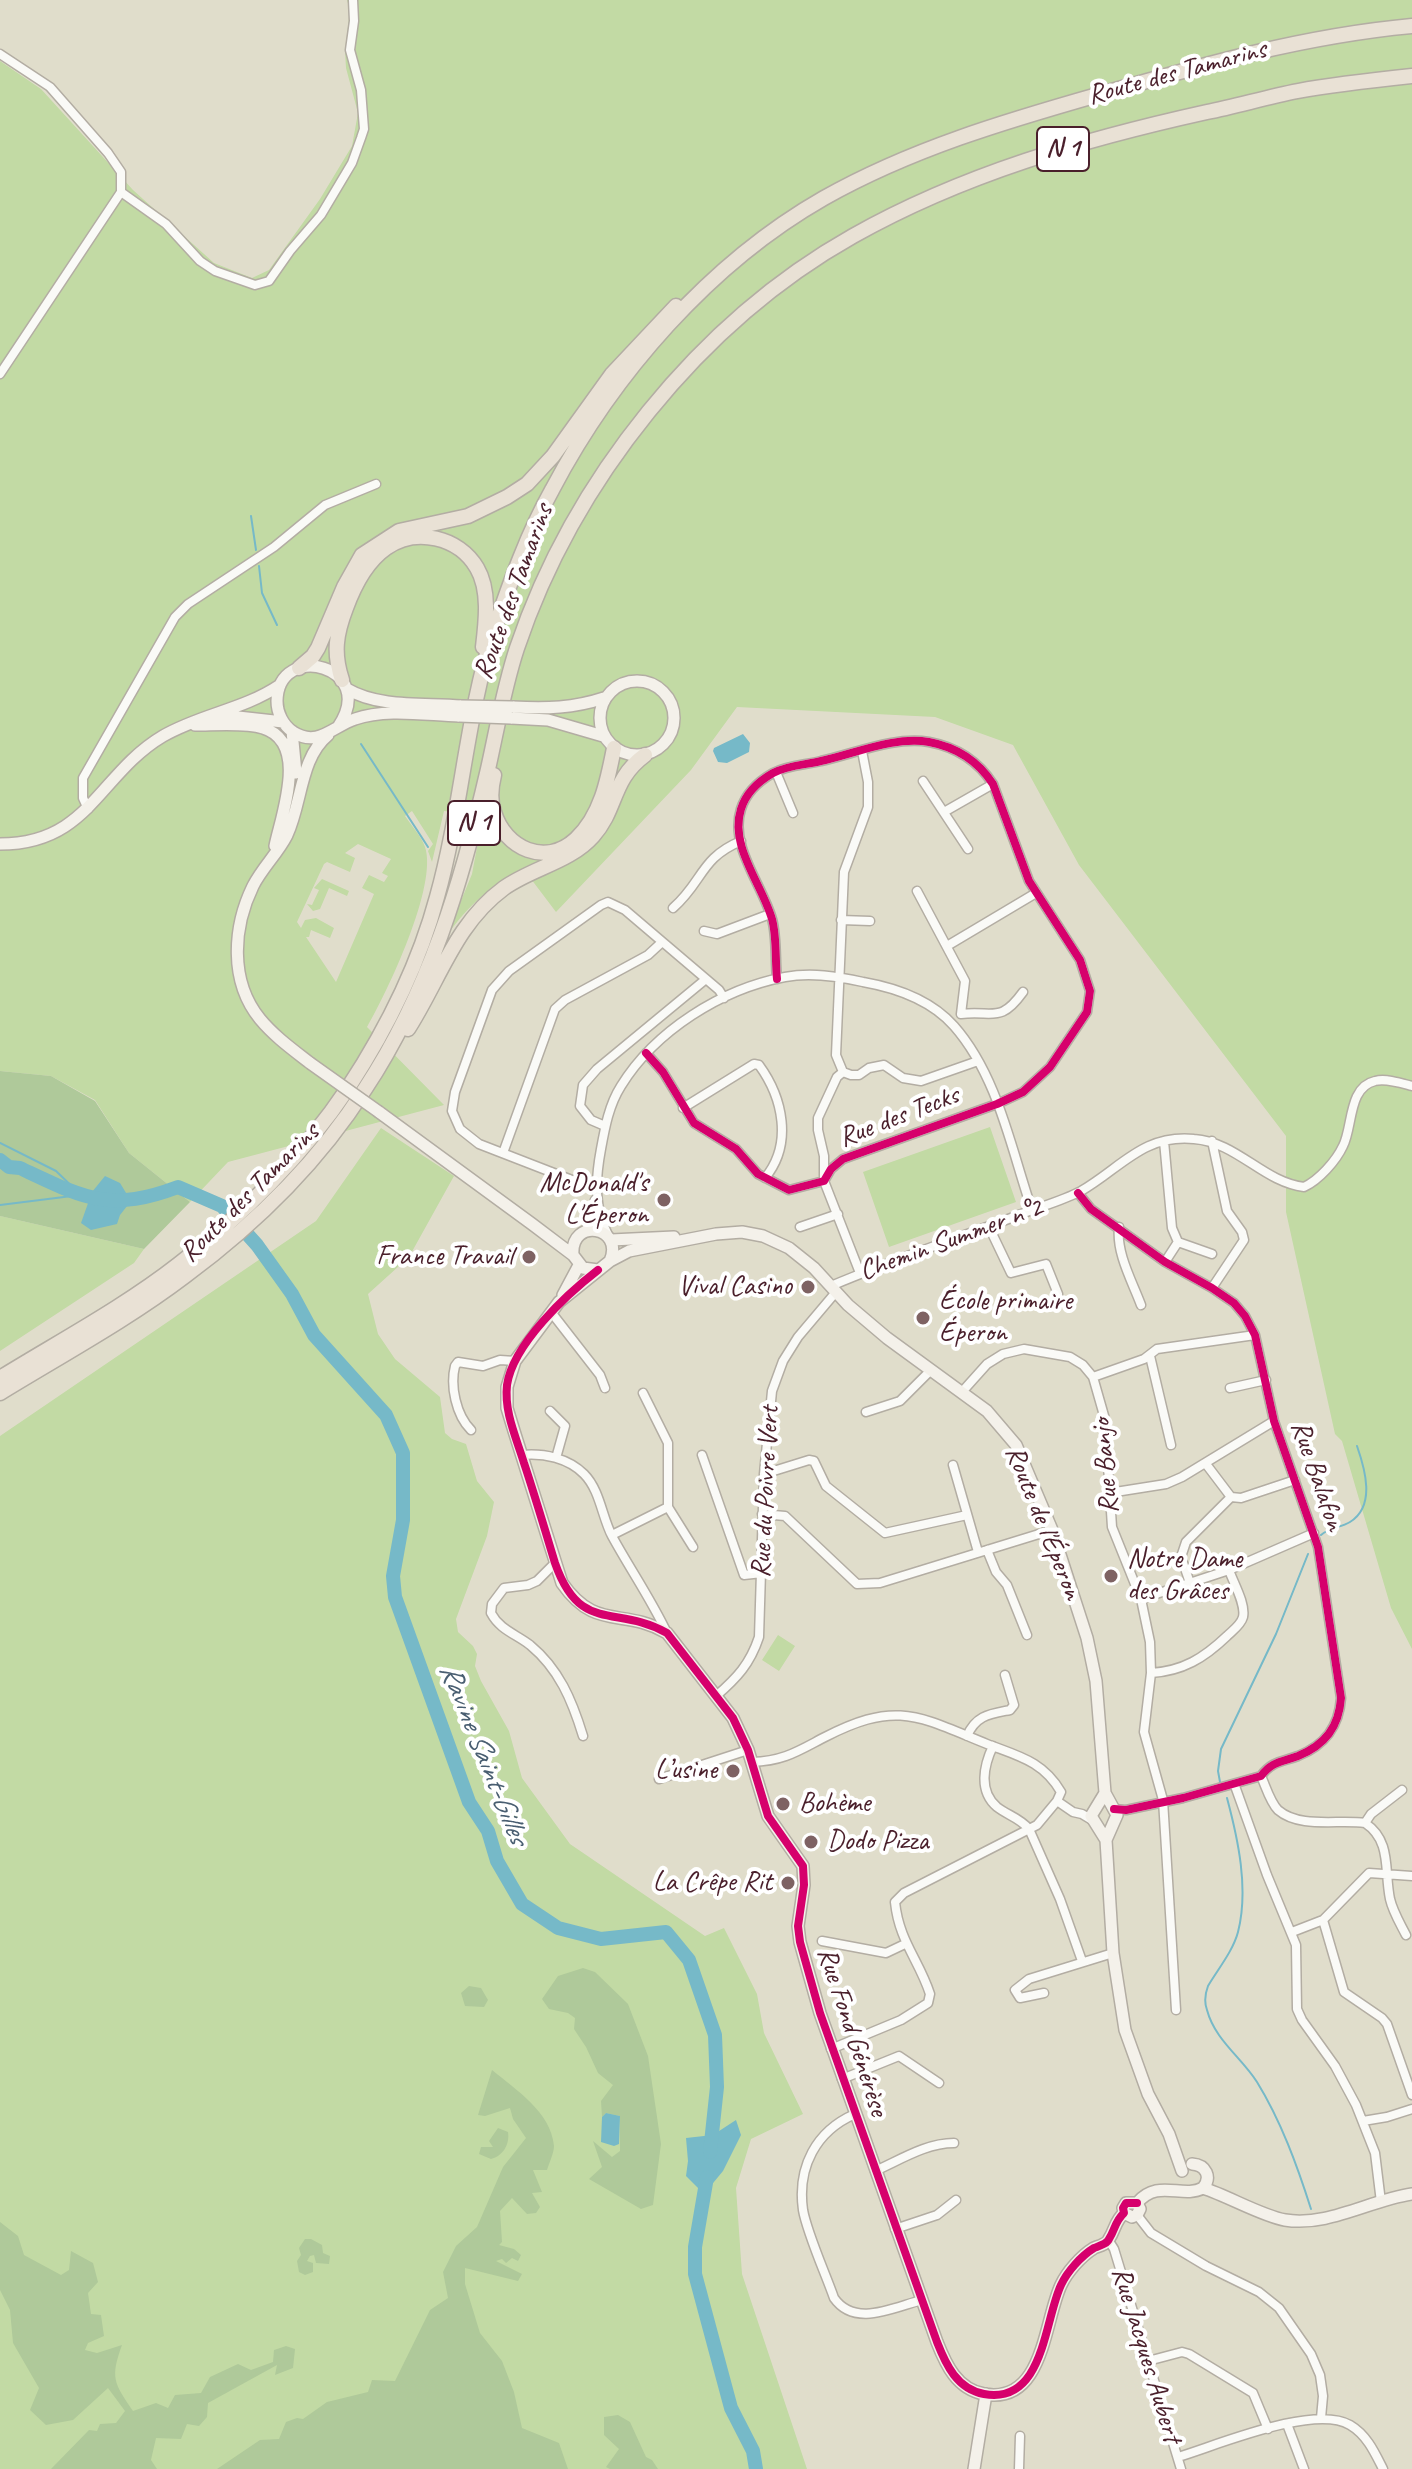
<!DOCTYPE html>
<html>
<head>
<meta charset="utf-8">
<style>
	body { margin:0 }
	canvas { display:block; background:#e0ddcb }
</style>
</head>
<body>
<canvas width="1412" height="2469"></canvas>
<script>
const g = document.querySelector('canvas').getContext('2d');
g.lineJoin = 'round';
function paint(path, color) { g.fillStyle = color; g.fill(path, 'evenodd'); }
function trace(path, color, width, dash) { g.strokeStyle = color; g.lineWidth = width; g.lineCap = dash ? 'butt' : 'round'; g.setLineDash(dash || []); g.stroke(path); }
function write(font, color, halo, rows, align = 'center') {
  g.font = font + ' Caveat,sans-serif'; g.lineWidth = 8; g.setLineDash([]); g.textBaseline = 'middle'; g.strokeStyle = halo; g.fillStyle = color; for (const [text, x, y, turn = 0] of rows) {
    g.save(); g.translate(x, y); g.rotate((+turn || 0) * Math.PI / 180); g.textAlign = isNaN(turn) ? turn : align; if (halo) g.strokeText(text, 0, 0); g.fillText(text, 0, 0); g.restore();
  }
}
const green = new Path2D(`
	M347 0H1412V1649L1391 1608 1342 1441 1335 1434 1286 1212V1136L1079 865 1013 745 935 717 737 707 691 770 556 912 525 871C488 887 471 903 447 935L472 874 481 826 466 813 444 811 432 862 428 851 433 844 412 811 405 816C411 825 422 837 425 847 438 885 388 991 367 1027L444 1105 228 1162 190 1202 129 1153 95 1100 51 1076 0 1071V61L41 89 133 190 214 263 252 278 269 270 320 199 352 146 358 113 346 68 345 51 350 10ZM358 844 391 859 382 873 388 876 384 882 369 875 362 888 374 894 336 982 306 937H309L311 930 330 938 334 928 316 918 305 920 301 928 297 922 324 864 327 862 350 872 355 858 345 853Z
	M322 879 349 891 347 896 329 888 320 909 313 911 307 904 312 905 319 890 314 888Z
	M990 1127 1016 1202 889 1247 863 1172Z
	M381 1128 454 1176 409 1257 368 1294 378 1334 395 1359 440 1397 445 1433 452 1439 466 1444 477 1481 494 1502 487 1536 456 1619 458 1632 473 1646 477 1654 475 1666 481 1681 509 1731 522 1778 570 1844 705 1936 724 1928 757 1994 764 2033 803 2114 751 2139 736 2188 742 2274 807 2469H0V1436L316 1221Z
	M0 1216 144 1249 134 1263 0 1351Z
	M778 1635 795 1646 779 1671 762 1660Z`);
const forest = new Path2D(`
	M0 1071 51 1076 95 1101 129 1153 190 1202 144 1249 0 1216Z
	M583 1968 595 1972 628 2004 648 2056 661 2144 653 2205 641 2209 589 2179 602 2167 593 2141 612 2157 620 2151V2116L606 2113 602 2117 601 2101 613 2085 598 2073 586 2047 574 2029 575 2018 568 2013 549 2009 542 1999 558 1976Z
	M469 1986 481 1988 488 2000 484 2007 465 2006 461 1993Z
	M492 2070C516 2090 551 2112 554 2146 554 2153 549 2163 547 2170H533L542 2192 532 2193 540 2207 536 2213 527 2214 512 2198 500 2211 502 2242 499 2245 514 2249 521 2255 518 2261 512 2258 506 2263 502 2259 496 2261 522 2274 518 2281 465 2268V2284L480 2333 502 2361 514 2392 522 2428 559 2443 568 2469H217L260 2440 279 2439 286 2422 297 2418 303 2419 327 2402 368 2392 372 2380 395 2381 430 2310 448 2298 443 2272 456 2246 477 2227 503 2167 526 2138 513 2119 510 2108 485 2116 478 2115Z
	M498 2128 508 2132C510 2144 503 2156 491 2159L479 2154 481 2147H493L489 2141Z
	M0 2222 18 2236 24 2255 61 2275 69 2270 71 2251 93 2263 98 2282 88 2293 91 2314 101 2315 104 2336 88 2343 85 2350 97 2353 122 2345C110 2378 114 2383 133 2411L156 2403 168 2408 175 2395 201 2393 210 2377 238 2364 251 2370 273 2362 274 2350 286 2346 295 2349 293 2368 275 2375 277 2365 208 2403 207 2417 199 2426 187 2424 181 2439 156 2438 151 2460 157 2469H51L89 2430 97 2431 100 2424 116 2423 125 2411 108 2388 73 2420 46 2425 30 2410 39 2388 13 2343 10 2310 0 2290Z
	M305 2239H311L322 2245 323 2253 330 2256 329 2264 316 2263 314 2255 310 2256 307 2261 313 2263V2272L305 2275 299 2272 297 2261 301 2255 299 2248Z
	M618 2415 630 2422 646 2457 652 2460 658 2469H610L606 2467 619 2449 604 2435V2417Z`);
const water = new Path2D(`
	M743 734 750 743 749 752 727 763 718 762 713 751 714 748Z
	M105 1176 120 1183 131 1201 120 1215 117 1224 91 1230 81 1223 92 1192Z
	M606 2113 620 2116 619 2144 614 2146 601 2142 602 2117Z
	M736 2120 741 2135 723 2171 704 2194 686 2176 688 2161 686 2138 713 2135Z`);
const stream = new Path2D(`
	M251 516 256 550
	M259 566 262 593 277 625
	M361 744 428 847
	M0 1143 56 1171 81 1195
	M0 1205 80 1195
	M1321 1535C1330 1527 1340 1528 1350 1522 1376 1506 1365 1469 1357 1446
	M1220 1782 1218 1771 1221 1749 1276 1634 1308 1554
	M1227 1798C1238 1839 1249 1889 1238 1932 1233 1951 1218 1969 1208 1986 1205 1994 1204 2002 1207 2010 1215 2040 1241 2057 1257 2082 1281 2121 1297 2165 1311 2209`);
const river = new Path2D(`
	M0 1160 9 1167 20 1168C84 1198 109 1213 178 1187L222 1206 257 1245 292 1294 314 1335 386 1415 403 1453V1520L393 1576 395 1597 469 1802 488 1831 497 1861 522 1904 558 1928 601 1939 666 1932 689 1960 715 2035 717 2087 710 2152
	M707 2177 695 2247V2274L731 2408 753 2451 756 2469`);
const street = new Path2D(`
	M0 54 50 87 108 153 121 172V192L0 374
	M121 192 166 224 200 261 215 271 255 285 269 281 290 251 321 215 352 163 361 138 364 129 361 90 350 50 354 21 353 0
	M862 751 868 782V807L844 872 836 1055 843 1072 851 1075H859L869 1068 884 1065 903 1078 921 1081 978 1061
	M776 772 793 813
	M923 781 968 849
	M88 809 83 798V778L175 617 188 604 274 547 325 505 376 484
	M944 812 993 784
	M917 891 965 981 961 1014
	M673 908C703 882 700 858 741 841
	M841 920 870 921
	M704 931 717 934 770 914
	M947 946 1036 893
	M961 1014C993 1010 1000 1024 1023 992
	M646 1053 663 1072 694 1123 736 1149 758 1174 789 1190 824 1181 831 1169 843 1159 997 1104 1023 1092 1050 1067 1087 1012 1090 991 1080 960 1029 881 993 784C978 761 956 747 929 742 894 736 854 754 821 761 805 765 788 765 773 773 759 781 746 793 741 809 729 846 762 884 772 919 777 937 775 960 777 979
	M843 1072 837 1077 818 1118V1130L824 1156V1181L860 1273
	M683 1108 754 1064 759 1065C783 1098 793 1144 765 1178
	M605 1126 591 1120 580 1106 583 1085 597 1069 706 979
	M1164 1141 1172 1228 1178 1242 1165 1262
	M1212 1141 1227 1211 1242 1232 1244 1240 1212 1288
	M503 1153 555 1009 565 1000 648 955 661 943
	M595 1189 479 1144 460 1129 452 1111 455 1092 492 990 509 971 601 905 608 902 625 910 719 990 724 998
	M1078 1193 1091 1209 1165 1262 1212 1288 1234 1303 1245 1316 1255 1335 1274 1421 1318 1547 1341 1698C1339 1727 1325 1745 1298 1756 1282 1762 1272 1761 1261 1776L1183 1798 1126 1810 1114 1809
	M800 1227 838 1214
	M989 1227 1011 1273 1046 1264 1058 1294
	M1119 1227C1116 1253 1132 1281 1141 1305
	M586 1231 595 1200
	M609 1237C594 1208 595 1181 601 1149 605 1127 609 1105 621 1086 655 1031 721 989 785 977 811 972 837 976 863 982 897 988 931 1000 954 1026 998 1076 1011 1149 1032 1210
	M1178 1242 1212 1254
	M831 1286C892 1260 956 1239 1019 1215 1039 1207 1062 1201 1081 1191 1121 1168 1143 1134 1194 1139 1237 1142 1263 1182 1304 1187 1319 1180 1336 1161 1343 1146 1353 1127 1348 1087 1375 1081 1386 1078 1401 1083 1412 1086
	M551 1312 600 1375 605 1388
	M1150 1356 1171 1445
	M1093 1377 1144 1359 1157 1349 1255 1335
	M1230 1388 1266 1380
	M961 1393 987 1364 1003 1354 1024 1349 1070 1357 1083 1365 1093 1377 1105 1419 1112 1527 1141 1599 1150 1642 1151 1673 1144 1732 1163 1800 1176 2010
	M550 1411 565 1426 556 1458
	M866 1412 900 1401 930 1371
	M471 1430C456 1415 450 1386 455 1366L458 1362 483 1366 500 1360 515 1361
	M522 1455C544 1453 568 1458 584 1474 600 1490 602 1517 612 1536 630 1569 651 1599 667 1633
	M702 1455 744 1575 762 1573
	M1206 1464 1231 1497 1241 1498 1295 1480
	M953 1465 978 1552
	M764 1474 809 1460 814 1461 826 1486 885 1533 967 1515
	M1109 1493 1166 1484 1182 1477 1274 1421
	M668 1507 693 1547
	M762 1514 785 1516 857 1584 880 1583 1052 1530
	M612 1535 668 1507V1443L643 1393
	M987 1550 996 1572 1007 1585 1027 1635
	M555 1563 537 1581 528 1585 504 1588 492 1604 491 1613C500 1630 516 1634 530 1645 559 1669 572 1700 583 1736
	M1190 1583 1181 1557 1186 1542 1231 1497
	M1141 1599 1229 1570 1314 1533
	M1151 1673C1183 1671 1204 1658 1227 1636 1232 1631 1241 1625 1243 1617 1246 1604 1233 1582 1229 1570
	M716 1696C737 1678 750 1664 759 1637L764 1474 772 1391 783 1361 798 1337 836 1292
	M967 1736C976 1715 990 1714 1010 1710L1014 1705 1005 1675
	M993 1746C984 1765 978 1791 997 1807 1007 1815 1020 1818 1029 1829L1060 1899 1082 1961
	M752 1762C784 1761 798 1751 825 1737 897 1700 918 1716 987 1744 1018 1756 1043 1761 1061 1792L1057 1801 1073 1812 1082 1814 1092 1820
	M1261 1776C1266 1787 1270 1802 1278 1810 1300 1829 1339 1819 1365 1823 1392 1841 1384 1870 1390 1899 1393 1912 1400 1923 1406 1935
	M659 1779 748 1750
	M1235 1786 1267 1875 1296 1945 1297 2009 1302 2020 1335 2066 1356 2105 1375 2153 1381 2202
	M1365 1823 1371 1814 1402 1790
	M1323 1920 1344 1992 1382 2018 1387 2024 1412 2095
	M1292 1932 1323 1920 1369 1873 1412 1876
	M822 1941 886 1953 905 1944
	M1044 1993 1020 1998 1015 1990 1029 1979 1113 1953
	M831 2049 901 2020 928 2003 930 1994C919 1960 899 1941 895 1902L904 1893 1037 1825 1057 1801
	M842 2079 899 2056 939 2083
	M855 2114C816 2131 797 2167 803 2210 807 2233 826 2275 834 2298 855 2328 894 2307 922 2300
	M1363 2121 1387 2117 1412 2109
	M875 2171C900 2160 926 2143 954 2143
	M1137 2215 1151 2233 1206 2266 1259 2292 1279 2308 1311 2354 1320 2375 1323 2396 1321 2418
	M895 2229 937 2215 956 2200
	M1109 2241 1114 2249 1181 2469
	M1148 2361 1182 2352 1189 2354 1253 2393 1268 2429
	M1287 2424 1304 2469
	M1178 2457C1218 2445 1314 2404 1350 2425 1367 2435 1375 2453 1383 2469
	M1019 2469 1020 2436`);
const secondary = new Path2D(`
	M600 718a37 37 0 1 1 74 0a37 37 0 1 1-74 0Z
	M347 689C379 708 425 703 461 706
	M513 707C546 709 574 708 604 698
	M511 718 548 720 603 736
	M219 720 238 717 283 722
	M195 725C214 725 246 722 263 728 310 742 281 816 275 846
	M338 727C380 666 278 640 277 701 277 713 283 725 293 732 318 748 333 726 355 719 386 708 426 715 459 716
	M292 731 296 773
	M0 844C89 844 99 774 163 736 201 714 243 710 280 685
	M310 1063C292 1049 274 1036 260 1019 229 981 233 927 253 886 262 868 278 853 287 835 302 803 300 758 328 735
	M379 1112 532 1224 573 1255 583 1268 598 1270
	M611 1240 674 1237
	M573 1255C570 1217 625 1226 610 1261
	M563 1295 579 1265
	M1105 1793 1091 1816 1106 1840 1113 1953 1125 2030 1148 2094 1169 2134 1182 2171
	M1106 1840 1117 1815 1105 1793 1096 1681 1087 1638 1052 1530 1016 1445 987 1411 887 1338 848 1305 814 1268 789 1248 763 1236 742 1232 716 1234 629 1251 610 1261 559 1302 515 1361 507 1387V1408L514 1431 562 1583C596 1632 623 1607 667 1633L733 1718 748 1750 768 1816 803 1866 804 1885 798 1926 800 1942 820 2013 937 2342C946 2365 957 2389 984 2394 1044 2405 1044 2321 1061 2285 1067 2272 1081 2256 1094 2248 1099 2246 1107 2244 1109 2239 1115 2230 1115 2221 1124 2213L1123 2208 1126 2203H1137
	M1203 2188C1228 2196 1262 2216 1285 2220 1328 2227 1370 2200 1412 2194
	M1137 2203C1158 2178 1182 2199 1203 2188 1212 2177 1206 2165 1192 2164
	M1124 2213 1132 2217 1137 2215 1140 2209 1137 2203
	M974 2469 986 2394`);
const highway = new Path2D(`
	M299 668 313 656 318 648 344 587 362 555 399 531 468 516 507 497 527 484 553 456 612 374 676 306
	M342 680C333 653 336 634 346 608 354 586 366 562 386 548 416 527 459 537 477 568 490 590 486 622 483 647
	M494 775C491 787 490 801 494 812 505 849 546 867 576 839 601 816 608 779 614 748
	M408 1029C440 979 455 924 504 888 532 868 570 862 593 836 618 808 611 780 645 755
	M0 1378C60 1341 124 1307 179 1264 242 1216 304 1154 348 1088 386 1030 419 964 437 897 462 808 466 715 495 627 511 580 528 533 552 490 613 374 710 263 824 198 911 149 1006 121 1101 94 1206 64 1304 36 1412 26
	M0 1393C62 1355 127 1320 185 1276 254 1225 319 1161 365 1089 429 992 462 882 488 769 497 729 504 687 517 648 573 481 700 322 853 236 963 174 1085 139 1207 112 1237 106 1267 97 1298 91 1336 84 1374 80 1412 76`);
const secondaryBridge = new Path2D(`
	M461 706 513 707
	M459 716 511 718
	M310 1063 379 1112`);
const cycleway = new Path2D(`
	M646 1053 663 1072 694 1123 736 1149 758 1174 789 1190 824 1181 831 1169 843 1159 997 1104 1023 1092 1050 1067 1087 1012 1090 991 1080 960 1029 881 993 784C978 761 956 747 929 742 894 736 854 754 821 761 805 765 788 765 773 773 759 781 746 793 741 809 729 846 762 884 772 919 777 937 775 960 777 979
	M1078 1193 1091 1209 1165 1262 1212 1288 1234 1303 1245 1316 1255 1335 1274 1421 1318 1547 1341 1698C1339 1727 1325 1745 1298 1756 1282 1762 1272 1761 1261 1776L1183 1798 1126 1810 1114 1809
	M598 1270C567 1294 513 1344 507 1385 504 1412 516 1437 524 1463 535 1496 545 1530 555 1563 580 1635 616 1604 667 1633L733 1718 748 1750 768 1816 803 1866 804 1885 798 1926 800 1942 820 2013 937 2342C946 2365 957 2389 984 2394 1044 2405 1044 2321 1061 2285 1067 2272 1081 2256 1094 2248 1099 2246 1107 2244 1109 2239 1115 2230 1115 2221 1124 2213L1123 2208 1126 2203H1137`);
const markers = [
	[664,1200,8,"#7e6263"],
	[529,1257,8,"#7e6263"],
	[808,1287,8,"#7e6263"],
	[923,1318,8,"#7e6263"],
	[1111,1576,8,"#7e6263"],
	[733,1771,8,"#7e6263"],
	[783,1804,8,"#7e6263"],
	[811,1842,8,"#7e6263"],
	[788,1883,8,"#7e6263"]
];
const shields = [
	[1063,149,52],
	[474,823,52]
];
const shieldNames = [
	["N 1",1063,149],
	["N 1",474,823]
];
const streetNames = [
	["Route des Tamarins",1177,73,-15],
	["Route des Tamarins",514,592,-70],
	["Rue des Tecks",899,1117,-21],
	["Route des Tamarins",250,1193,-45],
	["Chemin Summer n°2",951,1240,-20],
	["Rue Banjo",1106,1466,-95],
	["Rue Balafon",1317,1476,71],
	["Rue du Poivre Vert",766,1492,-87],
	["Route de l'Éperon",1043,1523,68],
	["Rue Fond Générèse",852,2032,72],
	["Rue Jacques Aubert",1146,2355,73]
];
const poiNames = [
	["McDonald's",648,1184],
	["L'Éperon",648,1216],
	["France Travail",513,1257],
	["Vival Casino",792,1287],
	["École primaire",939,1302,"left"],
	["Éperon",939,1334,"left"],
	["Notre Dame",1127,1560,"left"],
	["des Grâces",1127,1592,"left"],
	["L’usine",717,1771],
	["Bohème",799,1804,"left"],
	["Dodo Pizza",827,1842,"left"],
	["La Crêpe Rit",772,1883]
];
const waterNames = [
	["Ravine Saint-Gilles",483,1754,68]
];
paint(green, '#c2daa4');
paint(forest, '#afc99a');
paint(water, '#76b9c8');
trace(stream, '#76b9c8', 2);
trace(river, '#76b9c8', 14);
trace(street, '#b3ada3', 11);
trace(secondary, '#b3ada3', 14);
trace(highway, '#b3ada3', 17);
trace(street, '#fafaf7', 8);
trace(secondary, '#f4f1ea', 11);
trace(highway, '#e9e1d5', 14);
trace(secondaryBridge, '#b3ada3', 14, []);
trace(secondaryBridge, '#f4f1ea', 11);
trace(cycleway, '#d6006c', 8);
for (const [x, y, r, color] of markers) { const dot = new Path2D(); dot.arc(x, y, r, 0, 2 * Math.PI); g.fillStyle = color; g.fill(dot); trace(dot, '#fff', 3); }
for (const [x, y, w] of shields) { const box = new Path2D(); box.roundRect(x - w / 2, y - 22, w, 44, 6); g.fillStyle = '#fff'; g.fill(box); trace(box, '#4a1f2b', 2); }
write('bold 26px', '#4a1f2b', null, shieldNames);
write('28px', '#4a1f2b', '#fff', streetNames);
write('28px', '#4a1f2b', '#fff', poiNames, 'right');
write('italic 30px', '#495e71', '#fff', waterNames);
</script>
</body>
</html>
